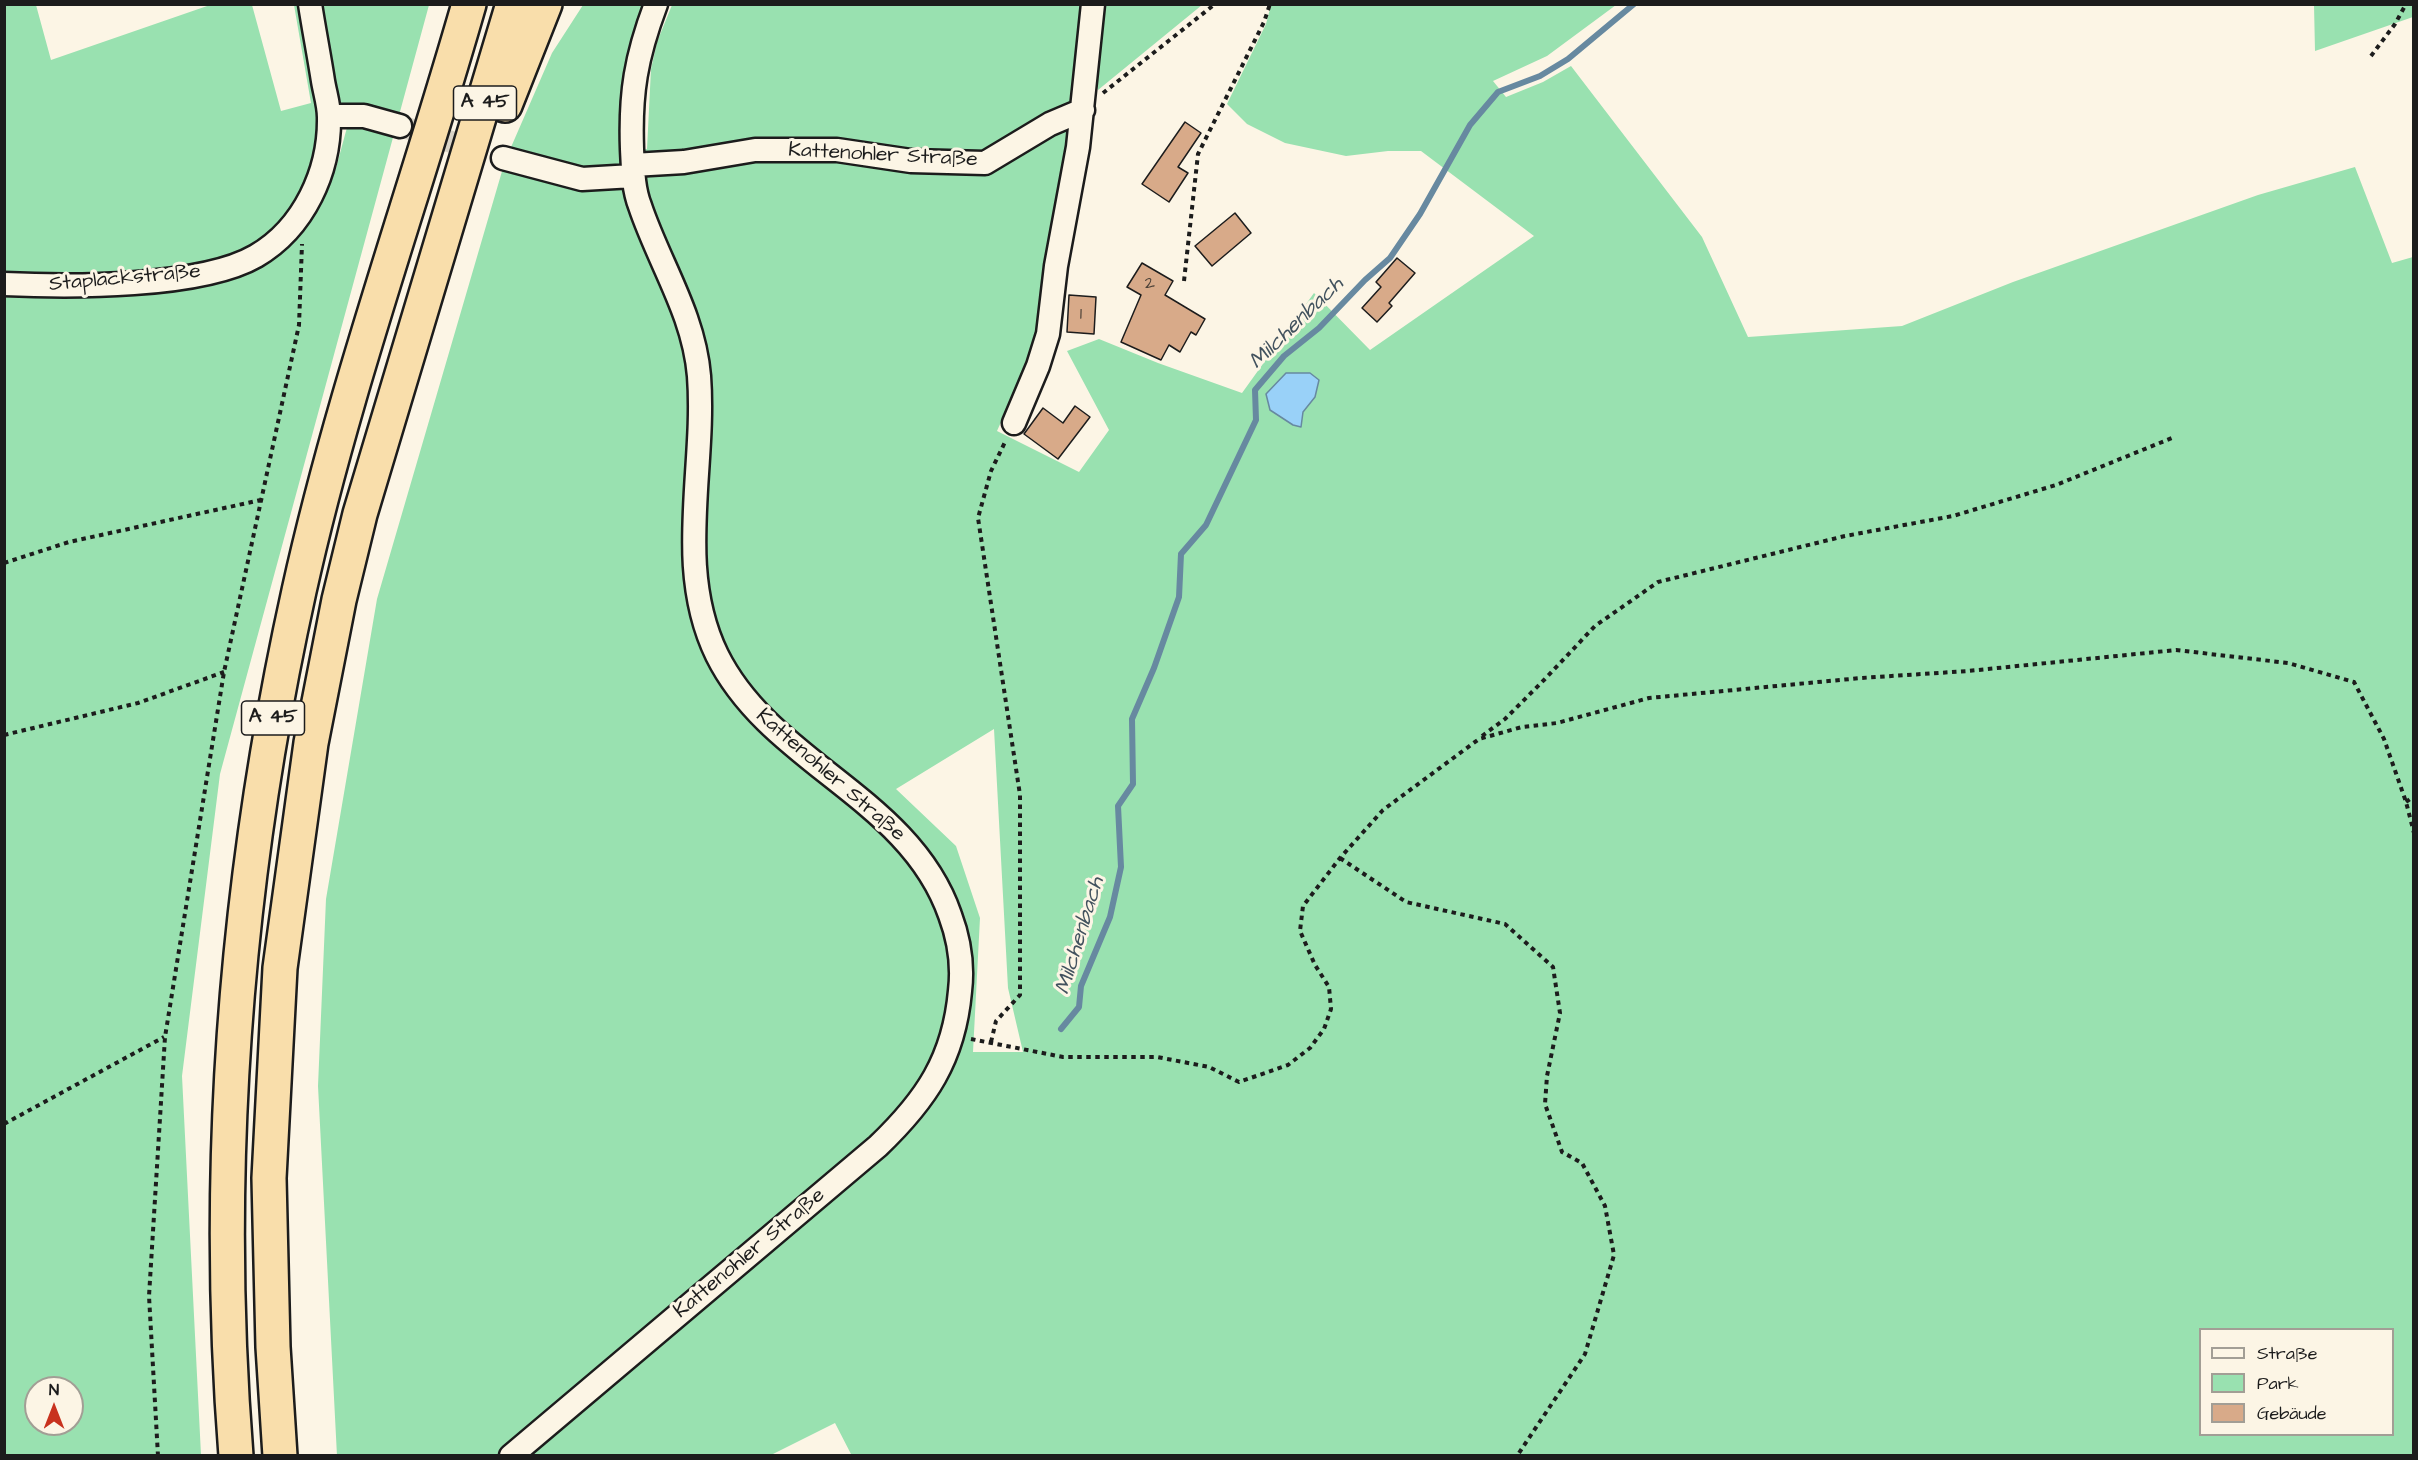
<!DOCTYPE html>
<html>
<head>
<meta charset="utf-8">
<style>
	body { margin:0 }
	#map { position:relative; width:2418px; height:1460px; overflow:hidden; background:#fcf5e5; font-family:"Architects Daughter",sans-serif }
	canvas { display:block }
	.frame { position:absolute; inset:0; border:6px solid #1c1c1c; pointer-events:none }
	.legend { position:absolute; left:2199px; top:1328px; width:195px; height:108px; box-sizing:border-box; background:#fcf5e5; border:2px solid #a29e95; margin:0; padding:8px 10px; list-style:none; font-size:18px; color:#1c1c1c }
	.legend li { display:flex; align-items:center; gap:12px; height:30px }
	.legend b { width:30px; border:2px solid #a29e95 }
	.north { position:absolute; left:24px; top:1376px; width:60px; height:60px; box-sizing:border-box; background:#fcf5e5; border:2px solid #a29e95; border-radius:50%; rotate:0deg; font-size:16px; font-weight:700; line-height:24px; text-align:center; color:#1c1c1c }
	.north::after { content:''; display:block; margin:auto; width:21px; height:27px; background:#c8321e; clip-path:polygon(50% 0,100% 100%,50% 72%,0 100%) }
</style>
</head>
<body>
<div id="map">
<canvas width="2418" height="1460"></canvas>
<div class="frame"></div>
<ul class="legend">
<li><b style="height:8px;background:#fcf5e5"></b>Straße</li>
<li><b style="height:16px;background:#99e1b0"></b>Park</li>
<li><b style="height:16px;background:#d8aa89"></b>Gebäude</li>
</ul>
<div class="north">N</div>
</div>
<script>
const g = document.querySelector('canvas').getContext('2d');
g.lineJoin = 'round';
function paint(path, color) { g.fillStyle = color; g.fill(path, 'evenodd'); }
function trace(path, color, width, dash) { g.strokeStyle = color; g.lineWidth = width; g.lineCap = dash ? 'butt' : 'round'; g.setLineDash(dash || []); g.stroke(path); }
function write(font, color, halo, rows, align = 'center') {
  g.font = font + ' "Architects Daughter",sans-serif'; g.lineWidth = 6; g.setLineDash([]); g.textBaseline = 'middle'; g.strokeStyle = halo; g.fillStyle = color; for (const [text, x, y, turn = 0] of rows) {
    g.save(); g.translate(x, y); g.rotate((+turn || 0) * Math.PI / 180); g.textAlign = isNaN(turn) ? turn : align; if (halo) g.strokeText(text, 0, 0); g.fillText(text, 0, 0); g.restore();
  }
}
const green = new Path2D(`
	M5 5H36L51 60 210 5H252L281 111 311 103 294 5H310L329 116 307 205 233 266 5 284Z
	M320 5H429L220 774 182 1076 201 1455H5L4 288 173 287 279 256 336 168 352 109 336 104ZM36 1388H72V1424H36Z
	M583 5H656L633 151 647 149 651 69 657 42 672 5H1088L1083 108 985 166 1067 127 1076 143 1040 334 997 431 1079 472 1109 430 1067 351 1099 339 1158 363 1242 393 1314 293 1370 350 1534 236 1421 151H1388L1346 156 1285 143 1247 124 1227 104 1266 24 1271 5H1616L1547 56 1493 81 1506 97 1543 82 1571 66 1702 237 1748 337 1902 326 2013 282 2258 195 2355 167 2392 263 2413 257V1455L852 1456 835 1423 771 1455 337 1456 318 1086 326 899 377 599 505 161 552 53ZM994 729 1008 988 1023 1052H973L980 918 956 846 896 789ZM2200 1330H2392V1434H2200Z
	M1098 5H1202L1098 90 1094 55Z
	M2314 5H2413V17L2315 51Z`);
const water = new Path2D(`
	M1286 373H1310L1319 380 1315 397 1303 412 1301 427 1293 425 1270 410 1266 394Z`);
const stream = new Path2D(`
	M1061 1029 1079 1007 1081 986 1110 917 1121 867 1118 806 1133 784 1132 719 1154 668 1179 597 1181 554 1206 525 1256 420 1255 390 1284 356 1319 328 1365 280 1390 258 1420 214 1470 125 1498 92 1540 76 1568 59 1634 4`);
const building = new Path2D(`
	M1185 122 1201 133 1178 167 1188 173 1169 202 1142 184Z
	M1235 213 1251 233 1212 266 1195 246Z
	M1397 258 1415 273 1389 303 1392 306 1377 322 1362 308 1381 287 1376 282Z
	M1142 263 1173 281 1165 295 1205 319 1196 335 1191 332 1180 352 1169 345 1161 360 1121 342 1141 295 1127 287Z
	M1069 295 1096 297 1094 334 1067 332Z
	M1075 406 1090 417 1058 459 1024 434 1043 408 1063 423Z`);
const minorTunnel = new Path2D(`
	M400 126 503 158`);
const path = new Path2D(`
	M2371 56 2395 24 2406 4
	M1103 93 1215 4
	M1184 281 1198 154 1264 22 1270 4
	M4 563 69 542 261 500
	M4 735 138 703 224 672
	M1482 736 1505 719 1545 679 1595 626 1658 582 1845 536 1953 516 2056 485 2172 438
	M2406 802 2414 796
	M1340 858 1406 902 1505 924 1553 967 1560 1013 1547 1076 1545 1104 1562 1152 1582 1163 1605 1206 1614 1255 1585 1354 1517 1456
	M971 1039 1063 1057H1157L1209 1067 1239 1082 1288 1065 1310 1048 1324 1029 1331 1009 1329 987 1315 965 1300 931 1303 906 1340 858 1383 810 1479 739 1522 727 1557 723 1649 698 1861 678 1968 671 2176 650 2288 663 2354 682 2384 739 2406 802 2414 833
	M991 1042 996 1021 1020 995V795L978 518 991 471 1006 440
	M4 1124 164 1037
	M158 1456 149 1296 165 1037 224 672 299 325 302 244`);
const minor = new Path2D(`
	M329 116H364L400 126
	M503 158 582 179 633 176
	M633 165 684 162 755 150H837L911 161 985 163 1050 124 1083 110
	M4 284C69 287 201 288 256 256 304 228 330 171 329 117 329 105 325 93 323 81 319 55 314 30 310 4
	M1014 423 1038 366 1048 334 1056 266 1078 147 1093 4
	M511 1456 878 1146C926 1100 954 1059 960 991 963 966 959 939 950 915 909 797 771 764 717 655 674 567 706 469 699 376 694 314 659 263 640 206 633 188 633 168 632 149 630 93 636 57 656 4`);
const highway = new Path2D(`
	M505 105 545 4
	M236 1456C213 1164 236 876 299 591 343 392 413 200 469 4
	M280 1456 273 1347 269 1178 280 968 311 743 339 600 360 514 513 4`);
const numberNames = [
	["2",1150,284],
	["1",1081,315]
];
const shields = [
	[485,103,63],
	[273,718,63]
];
const shieldNames = [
	["A 45",485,103],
	["A 45",273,718]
];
const streetNames = [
	["Kattenohler Straße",883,156,3],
	["Staplackstraße",125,279,-5],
	["Kattenohler Straße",830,776,41],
	["Kattenohler Straße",750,1254,-40]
];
const waterNames = [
	["Milchenbach",1297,324,-44],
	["Milchenbach",1081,936,-73]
];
paint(green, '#99e1b0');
paint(water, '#99d1f8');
trace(water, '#6789a0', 1.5);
trace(stream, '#6789a0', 6);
paint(building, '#d8aa89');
trace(building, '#1c1c1c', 1.5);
trace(minorTunnel, '#dad4c7', 22, [22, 11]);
trace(minor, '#1c1c1c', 27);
trace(highway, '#1c1c1c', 38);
trace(path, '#1c1c1c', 4, [4.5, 4.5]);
trace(minor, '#fcf5e5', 22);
trace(highway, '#f9deab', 33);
write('18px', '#4b4037', null, numberNames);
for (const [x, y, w] of shields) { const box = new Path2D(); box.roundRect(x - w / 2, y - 17, w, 34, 4.5); g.fillStyle = '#fcf5e5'; g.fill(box); trace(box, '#1c1c1c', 1.5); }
write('bold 20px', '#1c1c1c', null, shieldNames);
write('21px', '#1c1c1c', '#fcf5e5', streetNames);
write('italic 22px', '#42525e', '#fcf5e5', waterNames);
</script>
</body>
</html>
